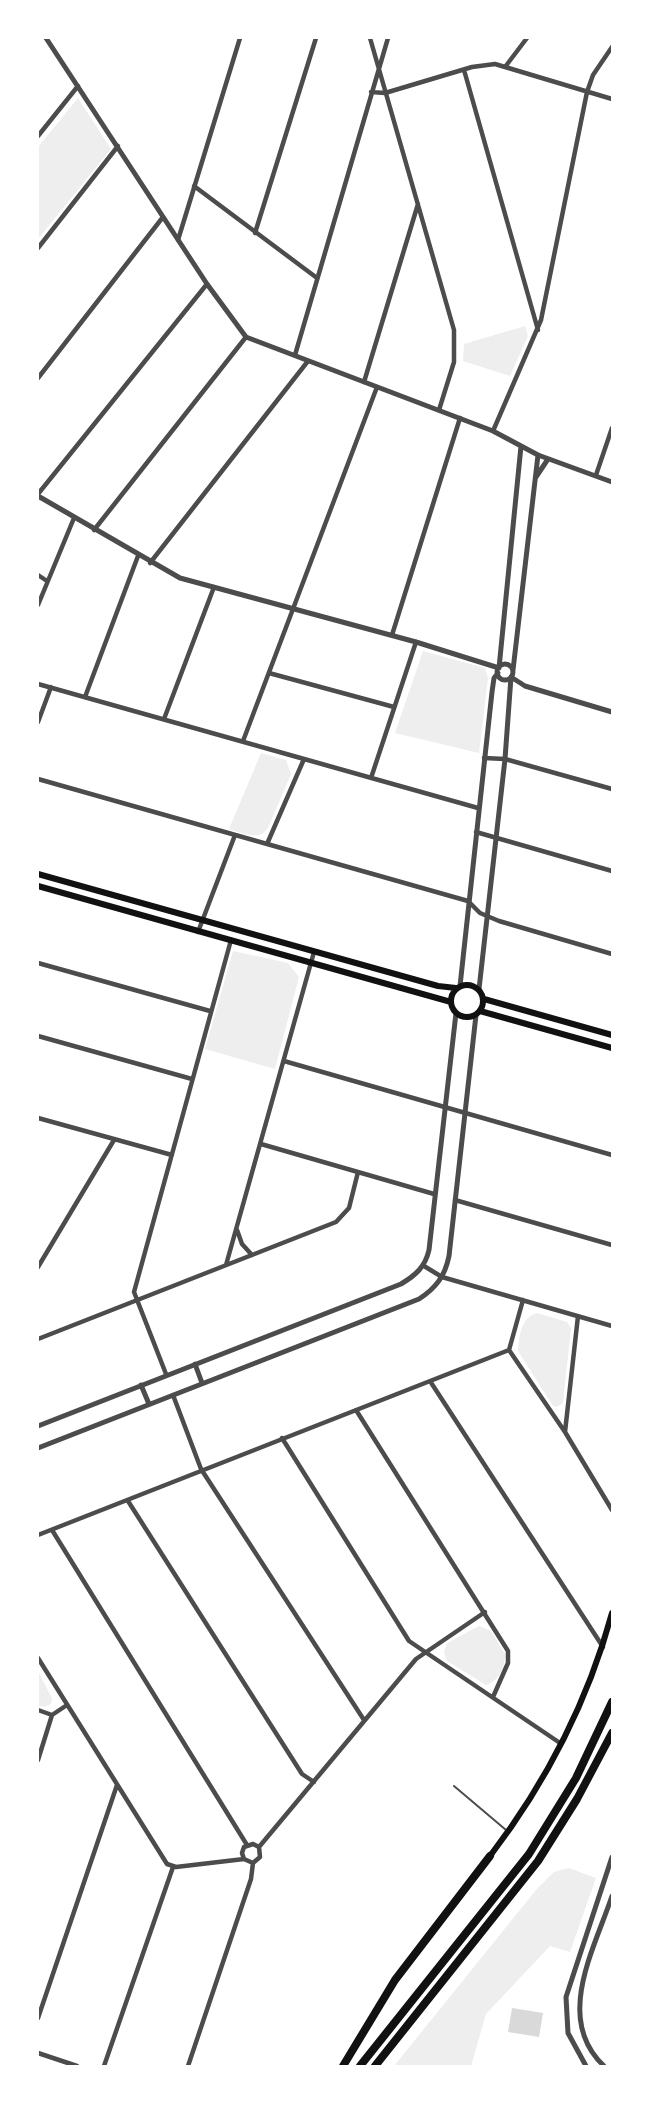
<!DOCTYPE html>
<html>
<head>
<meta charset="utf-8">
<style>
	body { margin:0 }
	#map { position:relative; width:650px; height:2104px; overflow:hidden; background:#fff; font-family:"PT Sans Narrow",sans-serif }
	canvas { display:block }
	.frame { position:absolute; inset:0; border:39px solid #fff; pointer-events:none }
</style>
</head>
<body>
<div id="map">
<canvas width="650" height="2104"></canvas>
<div class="frame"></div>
</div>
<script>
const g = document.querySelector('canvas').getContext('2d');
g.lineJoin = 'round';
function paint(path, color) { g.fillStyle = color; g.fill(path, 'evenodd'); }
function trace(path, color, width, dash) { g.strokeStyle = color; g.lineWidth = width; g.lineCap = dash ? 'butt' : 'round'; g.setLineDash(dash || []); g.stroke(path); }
const green = new Path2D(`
	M78 98 111 149 38 239V147Z
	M525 326 528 336 510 376 463 361 464 344Z
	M423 651 485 668 488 678 479 753 395 733Z
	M261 753 286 760 291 774 268 828C258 842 243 833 229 829Z
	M233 951 288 963 299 977 275 1069 205 1049Z
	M537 1313 567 1322 571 1328 563 1403 557 1407 553 1406 518 1351C519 1336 521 1317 537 1313Z
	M479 1626 491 1631 505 1654C505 1667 499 1681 486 1685L447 1661 444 1652 447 1643Z
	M38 1671 52 1698 51 1704 44 1707 38 1705Z
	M569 1868 596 1878 570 1952 550 1946 486 2014 471 2066H394L536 1890 554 1872Z`);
const water = new Path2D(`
	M512 2008 543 2013 539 2037 508 2032Z`);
const service = new Path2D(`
	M454 1786 506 1830`);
const minor = new Path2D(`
	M370 38 454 330V362L439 410
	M505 67 527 38
	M464 70 538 330
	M371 92 385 93 472 67 495 64 612 99
	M38 136 78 86
	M194 186 317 278
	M255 233 316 38
	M178 240 240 38
	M38 248 118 146
	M295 355 388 38
	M38 378 163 217
	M364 382 418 204
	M493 431 541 320 587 92 593 75 612 47
	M596 475 612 428
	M38 494 207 284
	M94 530 246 337
	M150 563 308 361
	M38 575 47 581
	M38 605 74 518
	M392 635 460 418
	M269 673 394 707
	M38 684 478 808
	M85 697 138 556
	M164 719 214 587
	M38 722 51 687
	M243 741 377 387
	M484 758 505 759 612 789
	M371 778 416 642
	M38 779 468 901 480 913 499 921 612 954
	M476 832 612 871
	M267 844 304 759
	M198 932 235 835
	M38 963 210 1011
	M38 1036 192 1079
	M284 1061 612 1155
	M38 1118 172 1155
	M261 1144 434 1194
	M455 1200 612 1245
	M237 1230 242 1244 252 1255
	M226 1265 314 952
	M424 1266 442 1277 612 1326
	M38 1267 114 1140
	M38 1339 336 1222 349 1208 358 1172
	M509 1350 565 1432 612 1510
	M166 1374 134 1292 231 940
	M430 1381 603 1647
	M173 1395 201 1469 364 1720
	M356 1410 508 1651V1663L493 1697
	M565 1432 578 1316
	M282 1438 409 1641 560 1743
	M128 1501 302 1774 314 1782
	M52 1530 247 1845
	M38 1535 509 1350 523 1300
	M38 1658 167 1864 176 1867 244 1859 253 1863 260 1857 259 1847
	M38 1710 52 1715
	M38 1760 52 1715 67 1705
	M259 1847 416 1659 485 1612
	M244 1859 242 1853 244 1847 253 1844 259 1847
	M38 2018 117 1785
	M38 2053 77 2066
	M104 2066 173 1867
	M188 2066 251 1879 253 1863`);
const tertiary = new Path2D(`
	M46 38 207 284 246 337 493 431 538 455 612 482
	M536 477 548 459
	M38 496 180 578 416 642 499 668 521 446
	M497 672a8 8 0 1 1 16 0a8 8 0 1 1-16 0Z
	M513 670 538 455
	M511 677 525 686 612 712
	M460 986 492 692 494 678 498 673
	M479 989 505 759 511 677
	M195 1364 202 1383
	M141 1385 149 1404
	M38 1426 401 1284C416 1275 425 1267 429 1250L456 1013
	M38 1448 419 1299C436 1288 445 1276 449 1256L476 1015
	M586 2066 568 2033 566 1997 612 1857
	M604 2066C554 2019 594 1950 612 1896`);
const secondary = new Path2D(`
	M38 874 438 986 456 988
	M38 886 451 1002
	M451 1001a16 16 0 1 1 32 0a16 16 0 1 1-32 0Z
	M484 999 612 1035
	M480 1011 612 1048
	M490 1856C545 1784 588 1701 612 1613`);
const trunk = new Path2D(`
	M343 2066 395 1980 490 1856
	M360 2066 529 1854 576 1778 612 1702
	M375 2066 538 1861 577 1799 612 1733`);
paint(green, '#eee');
paint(water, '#d9d9d9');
trace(service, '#4c4c4c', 2);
trace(minor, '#4c4c4c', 4.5);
trace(tertiary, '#4c4c4c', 5);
trace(secondary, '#111', 6);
trace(trunk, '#111', 8);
</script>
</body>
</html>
